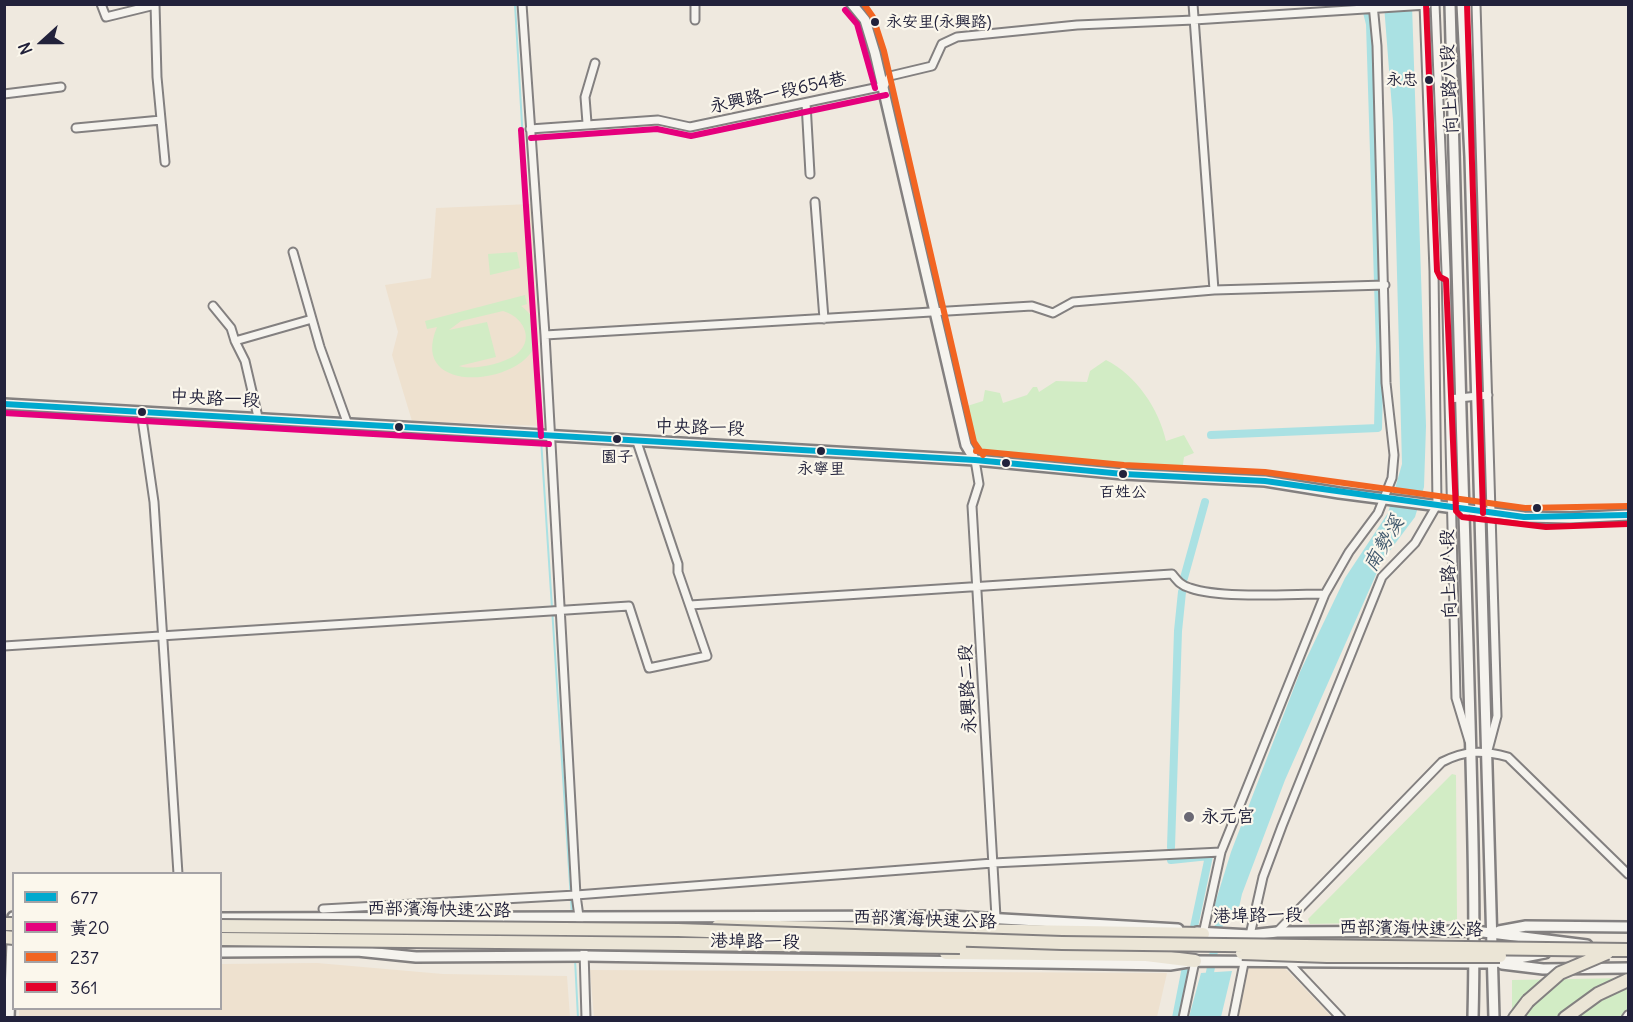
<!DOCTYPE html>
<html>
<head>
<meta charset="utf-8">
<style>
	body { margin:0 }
	#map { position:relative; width:1633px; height:1022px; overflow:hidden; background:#efe9df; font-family:Delius,"LXGW WenKai TC",sans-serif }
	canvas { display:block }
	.frame { position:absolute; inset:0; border:6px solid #22223b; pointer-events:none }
	.legend { position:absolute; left:12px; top:872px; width:210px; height:138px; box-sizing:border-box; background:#fbf7ec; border:2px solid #a4a2a5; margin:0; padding:8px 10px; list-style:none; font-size:18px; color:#22223b }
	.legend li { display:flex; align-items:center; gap:12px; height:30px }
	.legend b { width:30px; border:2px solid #a4a2a5 }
	.north { position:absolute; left:12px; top:12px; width:60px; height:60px; -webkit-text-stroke:4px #fbf7ec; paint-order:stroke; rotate:249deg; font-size:16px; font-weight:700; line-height:24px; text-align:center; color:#22223b }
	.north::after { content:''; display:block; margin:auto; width:21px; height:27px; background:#22223b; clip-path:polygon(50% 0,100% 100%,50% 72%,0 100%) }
</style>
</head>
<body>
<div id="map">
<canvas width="1633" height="1022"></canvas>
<div class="frame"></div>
<ul class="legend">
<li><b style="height:8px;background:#00a9ce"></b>677</li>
<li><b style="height:8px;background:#e5007d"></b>黃20</li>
<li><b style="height:8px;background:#f26522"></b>237</li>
<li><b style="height:8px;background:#e4002b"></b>361</li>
</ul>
<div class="north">N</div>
</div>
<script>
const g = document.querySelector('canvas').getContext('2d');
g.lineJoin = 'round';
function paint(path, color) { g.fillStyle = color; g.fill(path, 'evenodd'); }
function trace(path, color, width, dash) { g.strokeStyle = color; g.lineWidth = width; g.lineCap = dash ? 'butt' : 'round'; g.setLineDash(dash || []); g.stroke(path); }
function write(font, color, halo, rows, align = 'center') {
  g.font = font + ' Delius,"LXGW WenKai TC",sans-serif'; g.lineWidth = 4.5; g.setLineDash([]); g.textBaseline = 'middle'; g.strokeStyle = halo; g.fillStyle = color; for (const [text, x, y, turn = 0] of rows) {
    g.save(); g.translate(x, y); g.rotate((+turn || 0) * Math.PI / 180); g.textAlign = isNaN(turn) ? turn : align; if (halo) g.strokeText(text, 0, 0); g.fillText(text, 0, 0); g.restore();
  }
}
const built = new Path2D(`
	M531 204 543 426 412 421 392 355 398 332 385 285 431 278 436 208Z
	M317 963 443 974 567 976 570 1017 19 1018V1008H220L221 964Z
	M1282 965 1332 1017 1237 1018 1246 968Z
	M590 970 1167 973 1157 1017 594 1018Z`);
const green = new Path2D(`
	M517 252 520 268 490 275 488 254Z
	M525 295 527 304 521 306C530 312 536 322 537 333 541 384 405 402 437 327L427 329 425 321ZM503 311C522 316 535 338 518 353 507 363 473 371 459 366L496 357 487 322 449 330 461 321Z
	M1106 360C1136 375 1159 409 1166 441L1184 435 1194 453 1184 457 1182 472 1068 464 973 450 964 407 983 401 985 390 1000 393 1003 403 1027 395 1033 387H1037L1039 392 1056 381 1087 382 1090 371Z
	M1452 774 1456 775 1457 921 1310 924 1308 919Z
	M1628 978V1014L1625 1017 1512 1018V980Z`);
const water = new Path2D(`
	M1384 5H1412L1426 426 1424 487 1415 517 1382 561 1285 780 1242 894 1238 912 1213 910 1231 852 1300 672 1345 578 1388 513 1402 464 1393 121Z
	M1232 971 1221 1017H1189L1201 973Z`);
const stream = new Path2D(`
	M515 4 540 433
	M541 439 572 915
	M575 959 578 1018`);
const canal = new Path2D(`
	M1211 435 1378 428 1380 347 1370 24 1365 4
	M1184 578 1205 502
	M1171 847 1178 631 1182 592
	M1171 860 1209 856 1194 927
	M1208 983 1223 903
	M1176 1018 1186 967`);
const street = new Path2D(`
	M101 4 106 17 155 5
	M155 4 157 77 165 162
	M522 4 545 335 576 895 581 931
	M695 4V20
	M1193 4 1214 290
	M1435 4 1446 271 1456 698 1469 741
	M1476 4 1497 716 1488 750
	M4 94 61 87
	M806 103 810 174
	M587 123 585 97 595 63
	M76 128 161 120
	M530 129 658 120 690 127 884 86 890 76 932 66 942 44 957 37 1077 25 1194 20 1427 5
	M815 202 824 319
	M293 252 320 347 347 422
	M213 306 231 328 235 341
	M545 335 1032 306 1053 313 1073 302 1214 290 1385 285
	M1449 399 1488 395
	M141 412 154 502 178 874
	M258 417 245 361 235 341 312 319
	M975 460 979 484 972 506 996 917
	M690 605 1172 574C1177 580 1181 586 1190 588 1222 599 1289 594 1325 594
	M4 646 629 606 649 668 707 656 678 572V564L637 442
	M323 909 576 895 993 863 1221 852
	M1277 932 1442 762C1465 750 1483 750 1508 757L1628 874
	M1203 934 1221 852 1325 594 1349 552 1378 513 1392 478 1394 455 1386 383 1377 46 1373 4
	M1250 935 1263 877 1282 826 1382 577 1415 543 1437 505 1434 271 1424 4
	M584 951 586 1018
	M1290 964 1341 1018
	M1183 1018 1195 961
	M1233 1018 1244 963
	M1626 1018 1628 1015`);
const secondary = new Path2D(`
	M852 4 865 20 875 53 966 445 975 460
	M1450 4C1454 218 1462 432 1468 646 1471 770 1476 893 1473 1018
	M1462 4 1470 157 1494 1018
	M4 404 975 460 1123 474 1265 481 1339 493 1524 517 1570 518 1628 515
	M220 918 950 916 1178 929
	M1499 931 1526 926 1628 927
	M1197 932 1250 935 1277 932 1475 931 1587 945
	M513 934 727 937
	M220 952 357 951 416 957 585 956 1170 965 1195 961 1474 963H1493L1545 953
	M1502 964 1543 969 1628 968
	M9 1018 13 917`);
const highway = new Path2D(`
	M718 926 1203 934
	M946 953 1146 955 1195 961
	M1515 1018 1528 1001
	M1565 1018 1598 994 1628 980`);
const highwayBridge = new Path2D(`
	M4 924H14
	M220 926 678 930 1062 943 1628 950
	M4 937 14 938
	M220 939 960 947
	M1242 953 1327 956H1500
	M1528 1001 1560 973 1607 953`);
const bus1 = new Path2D(`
	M4 404 975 460 1123 474 1265 481 1524 517 1628 515`);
const bus2 = new Path2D(`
	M845 10 857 24 875 88
	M521 130 541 436
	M531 138 657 129 691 136 886 95
	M4 413 549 444`);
const bus3 = new Path2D(`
	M864 4 873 17 884 51 974 442 983 455
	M976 451 1124 465 1265 472 1525 508 1628 506`);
const bus4 = new Path2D(`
	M1426 4 1437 271 1440 277 1446 280 1456 511 1462 517 1546 527 1628 524
	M1467 4 1483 513`);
const markers = [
	[875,22,5,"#22223b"],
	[1429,80,5,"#22223b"],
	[142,412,5,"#22223b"],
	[399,427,5,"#22223b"],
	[617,439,5,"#22223b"],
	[821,451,5,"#22223b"],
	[1006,463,5,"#22223b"],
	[1123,474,5,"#22223b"],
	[1537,508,5,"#22223b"],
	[1189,817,6,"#6a6874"]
];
const busNames = [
	["永安里(永興路)",886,22,"left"],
	["永忠",1418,80,"right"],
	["園子",617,457],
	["永寧里",821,469],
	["百姓公",1123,492]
];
const streetNames = [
	["向上路八段",1450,89,-93],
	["永興路一段654巷",778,93,-12],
	["中央路一段",215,399,3],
	["中央路一段",700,428,2],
	["向上路八段",1449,574,-92],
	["永興路二段",968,689,-93],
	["西部濱海快速公路",439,910,1],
	["港埠路一段",1258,916,-1],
	["西部濱海快速公路",925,920,2],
	["西部濱海快速公路",1411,929,1],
	["港埠路一段",755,942,1]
];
const poiNames = [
	["永元宮",1201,817]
];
const waterNames = [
	["南勢溪",1384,544,-60]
];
paint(built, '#eee1cf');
paint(green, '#d2ecc5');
paint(water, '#aae1e3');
trace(stream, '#aae1e3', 2);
trace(canal, '#aae1e3', 8);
trace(street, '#838080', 11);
trace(secondary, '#838080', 14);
trace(highway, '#838080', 16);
trace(street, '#f5f3ee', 7);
trace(secondary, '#f5f3ee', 9);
trace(highway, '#ebe5d6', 12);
trace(highwayBridge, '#838080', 16, []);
trace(highwayBridge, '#ebe5d6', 12);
trace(bus1, '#00a9ce', 6);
trace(bus2, '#e5007d', 6);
trace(bus3, '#f26522', 6);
trace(bus4, '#e4002b', 6);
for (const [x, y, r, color] of markers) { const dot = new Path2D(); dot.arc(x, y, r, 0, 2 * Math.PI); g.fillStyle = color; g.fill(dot); trace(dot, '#fbf7ec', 2); }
write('16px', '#22223b', '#fbf7ec', busNames);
write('18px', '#22223b', '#fbf7ec', streetNames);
write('18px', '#22223b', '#fbf7ec', poiNames, 'left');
write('italic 20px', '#425a6e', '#fbf7ec', waterNames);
</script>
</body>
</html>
